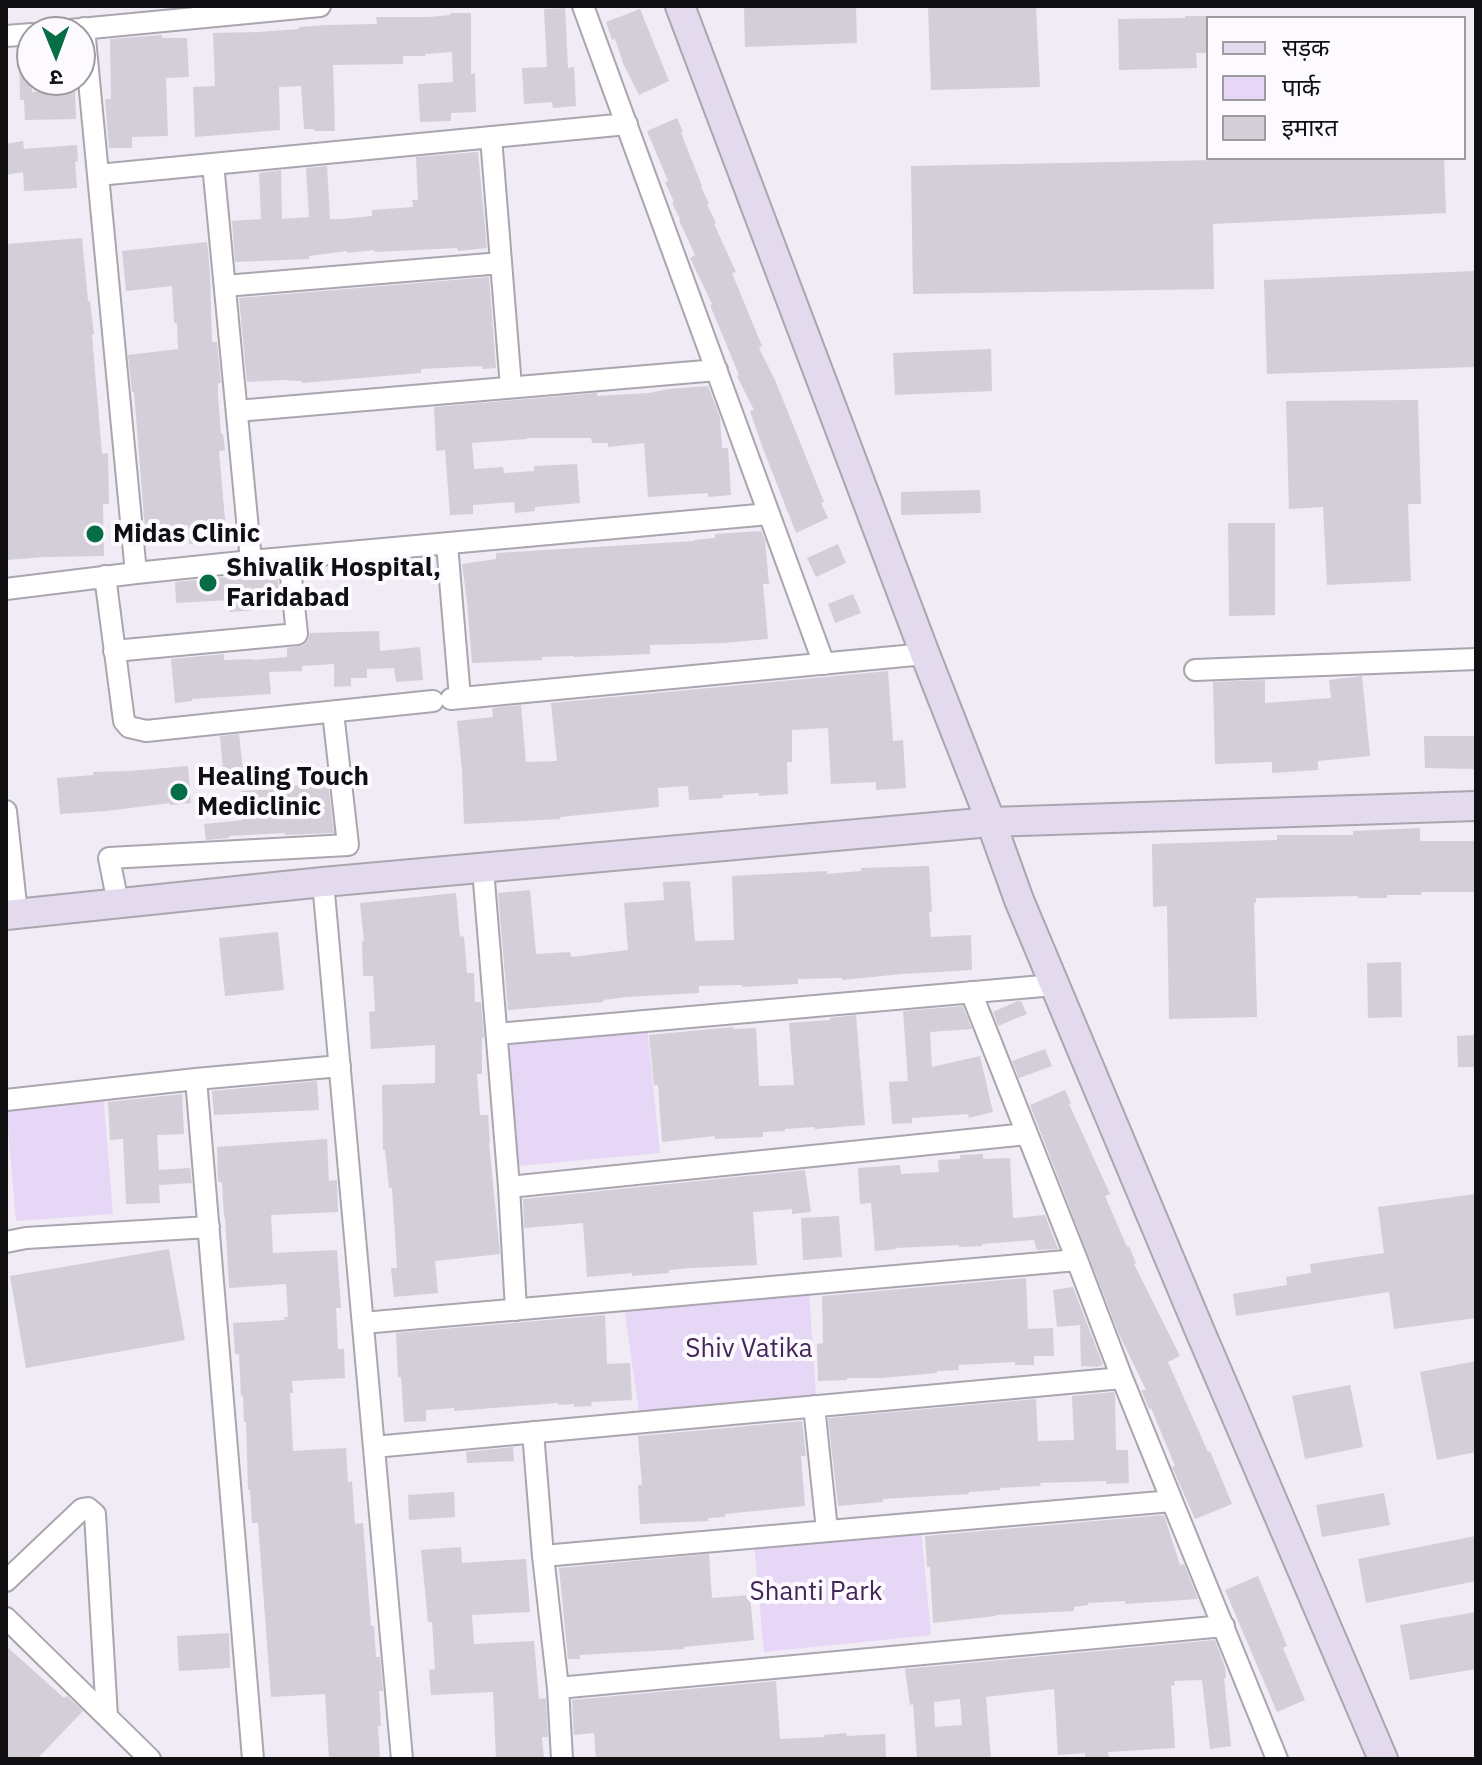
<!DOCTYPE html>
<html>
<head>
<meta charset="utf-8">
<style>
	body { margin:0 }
	#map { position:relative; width:1482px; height:1765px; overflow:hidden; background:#f0ebf4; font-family:"IBM Plex Sans","Noto Sans Devanagari",sans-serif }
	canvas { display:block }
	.frame { position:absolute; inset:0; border:8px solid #100f12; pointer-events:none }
	.legend { position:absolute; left:1206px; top:16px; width:260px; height:144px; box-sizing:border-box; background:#fcf9ff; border:2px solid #9e9ba0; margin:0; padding:10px 14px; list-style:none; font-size:24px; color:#100f12 }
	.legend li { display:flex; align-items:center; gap:16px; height:40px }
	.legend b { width:40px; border:2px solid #9e9ba0 }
	.north { position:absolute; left:16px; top:16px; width:80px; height:80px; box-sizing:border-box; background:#fcf9ff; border:2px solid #9e9ba0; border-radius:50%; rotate:179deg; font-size:22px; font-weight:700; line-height:32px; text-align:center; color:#100f12 }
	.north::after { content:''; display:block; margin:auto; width:28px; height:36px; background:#056e45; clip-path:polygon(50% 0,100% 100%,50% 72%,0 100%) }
</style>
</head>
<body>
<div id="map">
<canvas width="1482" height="1765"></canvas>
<div class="frame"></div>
<ul class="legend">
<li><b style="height:10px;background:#e4daed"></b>सड़क</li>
<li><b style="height:22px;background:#e7d7f6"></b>पार्क</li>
<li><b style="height:22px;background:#d3ced8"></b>इमारत</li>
</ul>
<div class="north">उ</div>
</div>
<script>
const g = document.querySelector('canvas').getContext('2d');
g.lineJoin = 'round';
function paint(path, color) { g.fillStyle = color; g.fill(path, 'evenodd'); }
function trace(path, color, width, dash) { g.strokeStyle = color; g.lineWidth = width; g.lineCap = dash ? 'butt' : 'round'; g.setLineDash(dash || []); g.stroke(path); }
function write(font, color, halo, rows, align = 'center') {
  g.font = font + ' "IBM Plex Sans",sans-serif'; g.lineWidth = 8; g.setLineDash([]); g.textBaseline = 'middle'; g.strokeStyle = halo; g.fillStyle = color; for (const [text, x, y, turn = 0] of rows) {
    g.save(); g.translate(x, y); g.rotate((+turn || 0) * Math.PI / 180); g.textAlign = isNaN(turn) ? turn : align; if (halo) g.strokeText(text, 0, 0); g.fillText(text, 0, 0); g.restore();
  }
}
const green = new Path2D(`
	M647 1027 660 1153 518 1166 506 1041Z
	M103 1094 113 1214 16 1221 6 1104Z
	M809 1290 816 1398 639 1412 624 1307Z
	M921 1529 931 1635 764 1652 754 1543Z`);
const building = new Path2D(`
	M744 6H856L857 43 745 47Z
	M928 6H1036L1040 87 931 90Z
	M565 8 568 68 574 67 576 106 553 108 552 102 524 104 522 68 547 67 544 9Z
	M640 9 669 81 639 95 623 63 615 39 612 40 606 22Z
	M450 13H471V74L475 73 476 112 451 113V121L420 122 418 84 453 82 452 52 425 54V56H403V64L333 65 335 131H314V129H304L301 86 279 87 280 130 195 137 193 87 215 86 213 33 259 32 299 29V27L328 25 377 24 376 17H429L450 15Z
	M1185 16H1208V53H1196L1197 68 1119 70 1118 19 1185 18Z
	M162 35V38H187L189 77 166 78 168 136 132 137V148H109L105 99H111L110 39Z
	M32 47V92L75 91 76 119 25 120 24 100H20L19 48Z
	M677 118 683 132 681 133 702 186 701 187 709 203 707 204 716 223 714 224 736 272 732 273 762 346 759 348 775 380 824 502 821 503 828 518 796 533 762 446 750 411 754 410 737 376 739 375 710 305 712 304 690 258 695 255 679 220 680 219 672 203 674 202 665 182 668 181 647 131Z
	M23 141 24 149 77 145 78 161 75 162 77 188 24 191 23 172 6 175V144Z
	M478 152 487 248 458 251 457 248 375 252 374 250 347 253V251L309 256V259L235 262 232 221 261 219 259 173 281 170 282 219 309 217 306 168 327 166 330 219H343L372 216V210L413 207 412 200H418L416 157Z
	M1250 158H1444L1446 213 1213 224 1214 289 913 294 911 166 1216 160Z
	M82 238 88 301H90L94 334 92 335 102 454 108 453 109 504H103L104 556 45 557 6 560V244Z
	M207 242 210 273 212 342H217L221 383H218V395L221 434H223L225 450 219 451 227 542 189 544 188 525 145 530 134 392H132L128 355 178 349 177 323H174L172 286 126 291 122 251Z
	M1474 271V367L1267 374 1264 280Z
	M489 277 496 368 482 369V366L421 369V373L302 383V381L281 380 247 382 239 298Z
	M991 349 992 391 895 395 893 353Z
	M708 386 720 417 722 448H728L731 495 708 497V493L648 497 644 443 608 447V443H592L591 438H527V439L472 443 474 469 503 467 504 473 534 471V466L577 464 580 503 535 507V511L515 513 514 502 473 505V514L450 515 445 450 436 451 434 407 597 393V396L649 393 669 389Z
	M1418 400 1421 504H1408L1411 581 1327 585 1323 507 1289 509 1286 401Z
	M980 490 981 513 901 515V492Z
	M1228 523H1275V615L1229 616Z
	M761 531 765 540 769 584H763L768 639 723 643 650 645V654L574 657V656L542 657V660L472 663 467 602 462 564 496 559V553L695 541 694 540 715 538V534Z
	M838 544 846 563 816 577 807 558Z
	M277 572 281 608 230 612 229 600 176 603 175 582Z
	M853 594 861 613 835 623 828 604Z
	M379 631 380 651 420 647 423 680 396 682 394 668 367 669V678H351V686L334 687V664L302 666V671L269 672 271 694 192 699V701L175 703 171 659 224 654V660L253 659V660L287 657V648L304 645 308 640 310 633Z
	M888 671 893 741 903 740 906 788 876 790V782L831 784 828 728 792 730V762H787L788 794 759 796V793L723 795V798L689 800 688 786 658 788 659 807 560 817V819L464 824 462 771 457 721 493 717 492 708 521 705 526 762 557 761 551 703Z
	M1362 676 1370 756 1318 761V770L1272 773V762L1215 764 1213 682 1265 680V703L1331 698 1329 680Z
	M239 734 244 779 224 781 220 736Z
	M1424 736H1476V769L1425 768Z
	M188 766 191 803 170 805V803L106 811 60 814 57 778 93 775V772L130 771Z
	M328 782 334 833 285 835V833L229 836V838L206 840 204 824 243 820 241 791 280 789V787Z
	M1420 828V841H1476V892H1421V895H1387V898H1358V896L1256 898V903H1254L1257 1017 1169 1019 1167 906 1153 907 1152 844 1277 840V835H1353V831Z
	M929 866 932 912H929L931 937 971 935 972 970 902 974 842 980V978L798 979V984L742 987V985L699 986V993L626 997 603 1000 604 1002 508 1010 498 893 530 890 536 954 570 952 571 957 628 950 624 903 664 900 663 882 690 881 695 941 734 940 732 876 827 871V874L861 871V868Z
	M456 893 460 937 464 936 467 973H474L475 1002H481L484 1038H482V1074H477L480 1115H488L490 1142 489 1143 500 1254 435 1261 438 1293 394 1297 391 1268H397L392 1188H389L385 1150H383L382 1085 435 1083V1045L371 1049 369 1012 375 1011 373 976H363L362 941H364L360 903Z
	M278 932 284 990 225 996 219 938Z
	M1401 962 1402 1017 1368 1018 1367 963Z
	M1018 1001H1021L1027 1014 998 1026 993 1012Z
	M963 1006 972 1029 930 1032 932 1067 980 1056 993 1112 969 1118 968 1114 912 1118V1123L892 1124 889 1082 908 1081 903 1011Z
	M856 1015 865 1125 815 1129 814 1127 785 1129V1131L763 1132V1137L715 1139V1136L662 1142 658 1085H654L649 1035 733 1027V1029L756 1028 759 1086 794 1085 789 1023 830 1020V1018Z
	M1476 1035V1067H1458L1457 1036Z
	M1045 1049 1052 1066 1019 1078 1012 1061Z
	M317 1081 319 1110 214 1115 212 1091Z
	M1065 1090 1071 1103 1069 1104 1110 1194 1105 1196 1127 1247 1129 1246 1136 1263 1134 1264 1180 1356 1168 1362 1208 1452 1210 1451 1232 1504 1195 1519 1172 1467 1175 1466 1151 1408 1149 1409 1141 1390H1146L1118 1332 1030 1105Z
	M182 1094 184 1134 157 1135 159 1170 190 1168 192 1183 159 1185 160 1203 126 1204 123 1139 110 1140 108 1102Z
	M327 1139 329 1181 337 1180 338 1212 271 1215 273 1253 337 1250 341 1308H336L338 1349H344L345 1378 292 1381 293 1393H290L293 1451 346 1448 348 1482 352 1481 355 1524 363 1523 371 1626H374L376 1657H380L383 1691H379L381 1726H378L380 1758 329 1759 325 1694 271 1697 258 1523H252L250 1490H248L246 1422H244L243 1395 241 1396 239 1354H235L233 1323 285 1320 284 1317H288L286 1284 229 1288 225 1217 224 1218 222 1183 218 1181 217 1147Z
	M983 1154V1159L1010 1158 1013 1218 1045 1215 1058 1249 1037 1250 1034 1240 982 1244V1246L959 1247V1245L896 1248V1249L875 1251 871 1203 860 1204 858 1168 900 1165 901 1174 939 1172 938 1160 960 1159V1155Z
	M805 1170 811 1212 792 1214V1209L753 1212 757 1265 692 1268 669 1270V1273L656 1274 632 1276V1273L587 1277 583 1223 524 1228 523 1199Z
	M1476 1194V1318L1394 1329 1389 1292 1236 1316 1233 1294 1287 1285 1286 1277 1311 1273 1310 1264 1384 1253 1378 1207Z
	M839 1216 842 1257 803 1260 801 1218Z
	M169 1249 185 1340 26 1368 10 1276Z
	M1026 1278 1028 1329 1053 1328 1054 1356H1034V1365H1015V1362L958 1365 959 1370 937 1371V1373L882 1378H847V1380L818 1381 817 1344 823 1343 822 1296Z
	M1073 1287 1103 1365 1097 1367 1081 1366 1080 1325 1057 1327 1053 1290Z
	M605 1315 607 1364 630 1363 632 1400 591 1402 592 1406 574 1407V1404L558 1405V1403L454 1411V1408L426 1410V1421L404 1422 401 1377H398L396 1333Z
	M1476 1361V1452L1437 1460 1420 1372Z
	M1350 1385 1363 1447 1305 1459 1292 1396Z
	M1114 1392 1115 1396 1116 1450H1128L1129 1483 1106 1484V1481L1040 1483 1041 1486 1000 1488V1490L969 1492V1494L883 1499V1502L838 1506 828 1418 1036 1399 1038 1441 1074 1440 1072 1396Z
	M802 1421 806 1456H801L805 1506 725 1514V1517L708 1518 709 1521 640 1524 638 1485H642L638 1436Z
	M513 1447 514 1461 467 1463 466 1452Z
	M454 1492 455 1517 409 1520 408 1495Z
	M1384 1493 1390 1525 1322 1537 1316 1505Z
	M1164 1515 1180 1565 1184 1564 1198 1599 1125 1604V1601L1088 1603V1605L1074 1607V1611L996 1615V1616L933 1623 930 1567H927L925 1536Z
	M1476 1536V1581L1366 1603 1358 1559Z
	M461 1547 462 1563 526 1559 530 1612 472 1615 474 1644 534 1641 539 1699 546 1698 548 1737H542L544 1759H496L493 1692 431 1695 429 1670 435 1669 432 1622H428L421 1550Z
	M709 1554 712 1598 750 1595 754 1640 684 1647V1649L580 1655V1659H568L559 1568Z
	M1258 1576 1287 1646 1283 1648 1305 1700 1277 1712 1225 1590Z
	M1476 1612V1669L1410 1680 1400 1625Z
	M229 1633 230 1668 179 1671 177 1636Z
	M1215 1640 1225 1667 1226 1678H1224L1231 1746 1210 1749 1202 1680 1174 1681 1175 1685 1171 1686 1175 1748 1108 1752 1109 1757 1085 1758V1753L1058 1755 1054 1689 986 1697 991 1759H917L913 1704 910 1705 905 1669ZM960 1699 962 1725 935 1727 934 1702Z
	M6 1646 64 1698 67 1696 83 1711 37 1759H6Z
	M776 1681 780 1739 825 1737 824 1735 846 1733 847 1736 885 1734 886 1759H596L594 1733 574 1735 572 1700Z`);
const street = new Path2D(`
	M583 6 824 664
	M84 28 136 573
	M49 32 320 6
	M6 36 32 34
	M491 137 511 387
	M213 164 251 561
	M98 175 627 124
	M225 286 501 263
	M237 411 717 370
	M447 544 460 698
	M105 576 124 721 129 727 146 731 433 701
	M6 589 136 573 251 561 769 514
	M114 651 297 634 289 558
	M1195 670 1476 659
	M451 699 925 654
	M6 811 17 914
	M483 869 509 1187 516 1310
	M323 882 402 1759
	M118 903 109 858 348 845 333 712
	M971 992 1077 1260 1122 1378 1277 1759
	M497 1034 1054 985
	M196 1079 253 1759
	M6 1100 196 1079 340 1066
	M509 1187 1027 1134
	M6 1242 26 1238 209 1227
	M363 1323 1077 1260
	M814 1406 827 1530
	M533 1432 543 1556 558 1688 562 1759
	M374 1447 1122 1378
	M543 1556 1172 1501
	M6 1581 82 1509 88 1508 95 1514 107 1717
	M6 1618 150 1759
	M558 1688 1224 1626`);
const secondary = new Path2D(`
	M680 6 925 654 991 822 1019 900 1199 1329 1383 1759
	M6 915 323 882 991 822 1476 806`);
const markers = [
	[95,534,10,"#056e45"],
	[208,583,10,"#056e45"],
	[179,792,10,"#056e45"]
];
const poiNames = [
	["Midas Clinic",113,534],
	["Shivalik Hospital,",226,568],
	["Faridabad",226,598],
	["Healing Touch",197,777],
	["Mediclinic",197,807]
];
const parkNames = [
	["Shiv Vatika",749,1349],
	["Shanti Park",816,1592]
];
paint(green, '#e7d7f6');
paint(building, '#d3ced8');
trace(street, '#aaa5ae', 24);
trace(secondary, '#aaa5ae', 32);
trace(street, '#fff', 20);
trace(secondary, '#e4daed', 28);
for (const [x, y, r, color] of markers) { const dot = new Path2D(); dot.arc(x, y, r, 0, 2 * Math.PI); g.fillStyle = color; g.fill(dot); trace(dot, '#fcf9ff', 3); }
write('bold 26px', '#100f12', '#fcf9ff', poiNames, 'left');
write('26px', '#422757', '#fcf9ff', parkNames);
</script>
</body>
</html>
